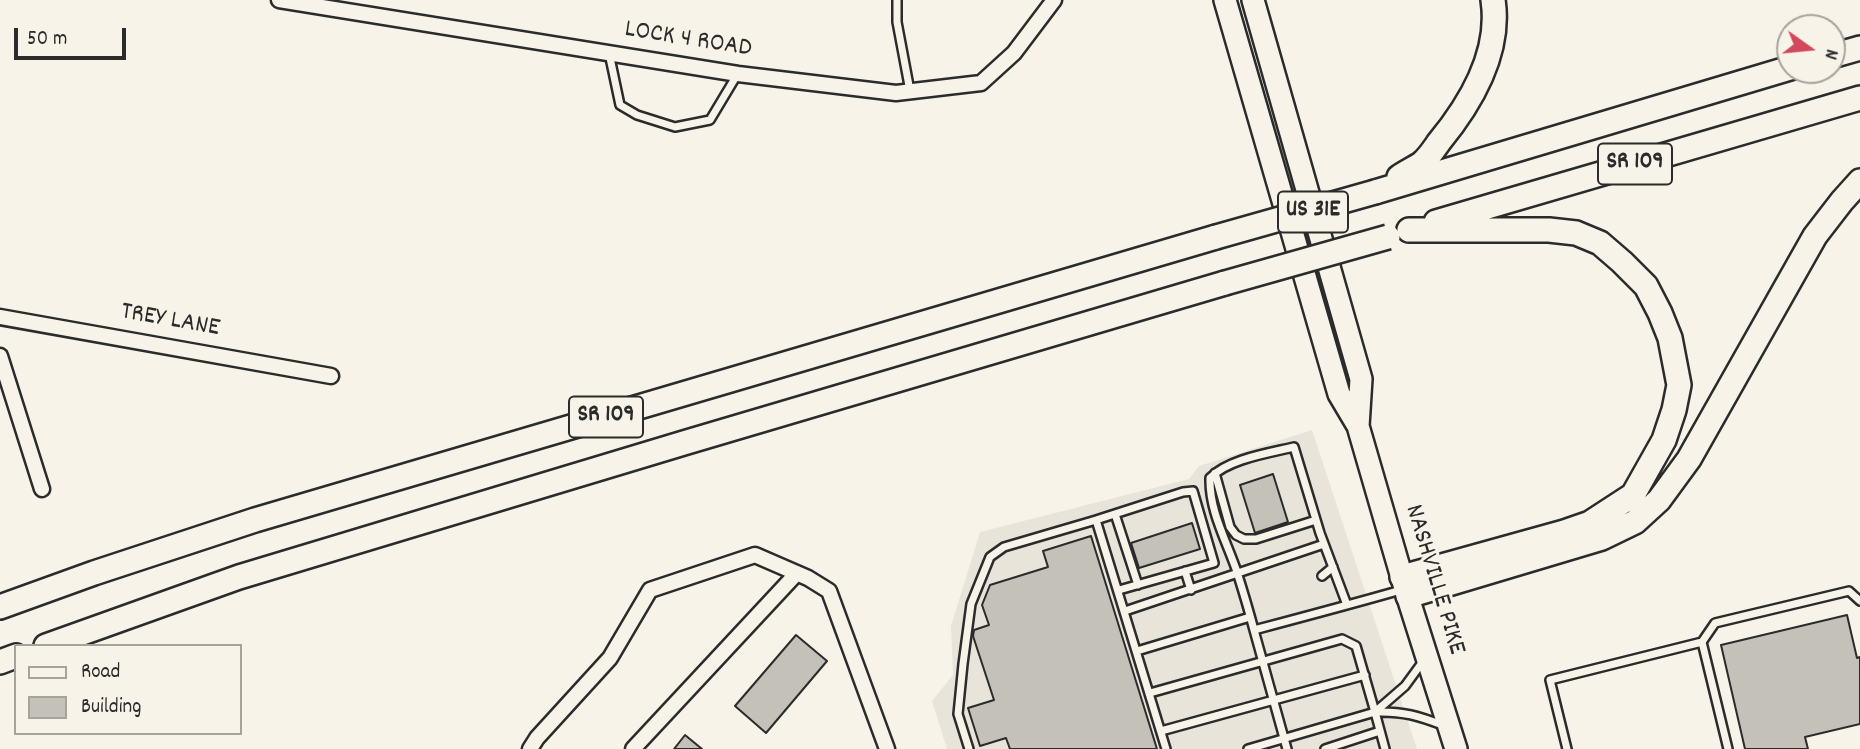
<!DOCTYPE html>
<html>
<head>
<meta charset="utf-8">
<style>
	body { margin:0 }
	#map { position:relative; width:1860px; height:749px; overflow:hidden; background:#f7f3e8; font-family:Dekko,sans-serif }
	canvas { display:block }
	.legend { position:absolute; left:14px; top:644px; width:228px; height:91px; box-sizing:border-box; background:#f7f3e8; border:2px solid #a5a39c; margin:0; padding:9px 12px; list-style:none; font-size:21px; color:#2b2b2b }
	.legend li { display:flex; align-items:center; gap:14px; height:35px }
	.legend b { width:35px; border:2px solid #a5a39c }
	.north { position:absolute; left:1776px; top:14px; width:70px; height:70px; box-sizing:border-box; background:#f7f3e8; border:2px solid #a5a39c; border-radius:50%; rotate:105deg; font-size:19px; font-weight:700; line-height:28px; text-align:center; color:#2b2b2b }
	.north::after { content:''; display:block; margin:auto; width:24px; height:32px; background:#d1495b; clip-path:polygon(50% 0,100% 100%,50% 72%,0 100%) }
	.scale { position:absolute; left:14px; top:28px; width:112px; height:32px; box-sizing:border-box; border:4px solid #2b2b2b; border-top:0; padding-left:9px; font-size:21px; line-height:24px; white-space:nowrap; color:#2b2b2b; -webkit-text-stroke:5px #f7f3e8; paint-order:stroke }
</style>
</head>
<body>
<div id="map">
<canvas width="1860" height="749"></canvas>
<ul class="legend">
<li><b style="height:9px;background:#f7f3e8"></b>Road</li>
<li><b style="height:19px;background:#c4c1b9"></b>Building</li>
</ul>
<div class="north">N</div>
<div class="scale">50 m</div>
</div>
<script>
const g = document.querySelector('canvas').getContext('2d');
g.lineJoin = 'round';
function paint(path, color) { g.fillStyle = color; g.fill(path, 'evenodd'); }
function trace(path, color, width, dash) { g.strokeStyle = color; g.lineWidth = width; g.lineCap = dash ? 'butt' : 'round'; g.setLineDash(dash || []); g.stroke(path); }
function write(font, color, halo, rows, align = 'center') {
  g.font = font + ' Dekko,sans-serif'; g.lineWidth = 6; g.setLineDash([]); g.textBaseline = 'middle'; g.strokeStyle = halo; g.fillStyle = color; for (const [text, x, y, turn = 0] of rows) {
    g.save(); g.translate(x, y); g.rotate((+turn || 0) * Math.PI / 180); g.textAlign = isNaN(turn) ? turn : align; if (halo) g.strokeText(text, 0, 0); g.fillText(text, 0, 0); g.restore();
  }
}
const built = new Path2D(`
	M1312 430 1417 749H947L932 701 953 675 951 626 980 532 1189 479 1199 466Z`);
const building = new Path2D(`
	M1273 474 1288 522 1255 533 1240 485Z
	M1192 523 1200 549 1139 568 1131 543Z
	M1091 536 1157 749H1010L1006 738 980 746 968 708 994 700 973 636 974 630 989 625 982 605 990 585 1048 567 1043 551Z
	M1847 615 1857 658 1860 657V724L1805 737 1808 749H1745L1721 645Z
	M796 635 827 661 766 733 735 706Z
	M685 735 702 749H674Z`);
const service = new Path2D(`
	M897 0V22L910 91
	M609 53 620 105 637 115 675 127 710 120 737 75
	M1215 473 1230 527 1236 535 1244 539H1256L1316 520
	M1115 514 1138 585
	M1096 520 1183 492 1193 491 1214 563 1119 590
	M1185 571 1191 590
	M1322 576 1333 567
	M1347 605 1320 533 1294 447C1269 453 1228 459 1210 478 1209 511 1227 542 1237 572 1243 591 1249 611 1254 630 1303 617 1352 604 1401 590
	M1125 611 1324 544
	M1254 630 1287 749
	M1702 642 1728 749
	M1137 651 1250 617
	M1150 693 1342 639 1356 646 1375 712
	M1375 712C1403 711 1419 716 1445 726
	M1375 712 1405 686 1424 660
	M1161 731 1365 675
	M969 749 958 714 963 664 971 604 990 557 1004 547 1096 520 1166 749
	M1248 749 1375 712 1385 749
	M1325 749 1380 731
	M1567 749 1550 680 1702 642 1715 623 1849 591 1860 601`);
const minor = new Path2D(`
	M279 0 738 74 896 93 981 83 1014 53 1054 0
	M0 317 331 376
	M0 356 42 489
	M530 749 537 738 610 658 650 590 755 555 808 578 829 591 887 749
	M633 749 797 573`);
const primary = new Path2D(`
	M1225 0 1339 394 1358 426 1405 588 1456 749
	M1253 0 1361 379 1358 426`);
const trunk = new Path2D(`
	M1832 56 1860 48
	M1399 177C1406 172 1415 168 1422 163 1429 157 1434 149 1439 142 1471 103 1501 52 1493 0
	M1375 192 1790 68
	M1436 222 1860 98
	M1402 577 1564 532 1590 523 1633 495 1664 440 1674 410 1679 385 1670 338 1660 313 1646 286 1622 262 1600 243 1576 233 1549 230H1409
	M1408 596 1602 538 1635 522 1659 500 1689 459 1815 236 1842 201 1860 181
	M0 607 94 573 255 520 1216 237
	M46 646 239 577 687 442 1225 283
	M0 662 16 656`);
const trunkBridge = new Path2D(`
	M1216 237 1375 192
	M1225 283 1388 237`);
const shields = [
	[1635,164,74],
	[1313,212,70],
	[606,417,74]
];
const shieldNames = [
	["SR 109",1635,164],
	["US 31E",1313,212],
	["SR 109",606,417]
];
const streetNames = [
	["LOCK 4 ROAD",688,41,9],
	["TREY LANE",170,322,10],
	["NASHVILLE PIKE",1433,580,73]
];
paint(built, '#e8e4da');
paint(building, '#c4c1b9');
trace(building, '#2b2b2b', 2);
trace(service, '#2b2b2b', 12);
trace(minor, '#2b2b2b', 19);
trace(primary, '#2b2b2b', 26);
trace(trunk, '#2b2b2b', 28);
trace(service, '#f7f3e8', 7);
trace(minor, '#f7f3e8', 14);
trace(primary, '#f7f3e8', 21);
trace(trunk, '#f7f3e8', 23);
trace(trunkBridge, '#2b2b2b', 28, []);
trace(trunkBridge, '#f7f3e8', 23);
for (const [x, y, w] of shields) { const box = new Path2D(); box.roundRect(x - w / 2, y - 20.5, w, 41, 5); g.fillStyle = '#f7f3e8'; g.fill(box); trace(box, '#2b2b2b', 2); }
write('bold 24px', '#2b2b2b', null, shieldNames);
write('26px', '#2b2b2b', '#f7f3e8', streetNames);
</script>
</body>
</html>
